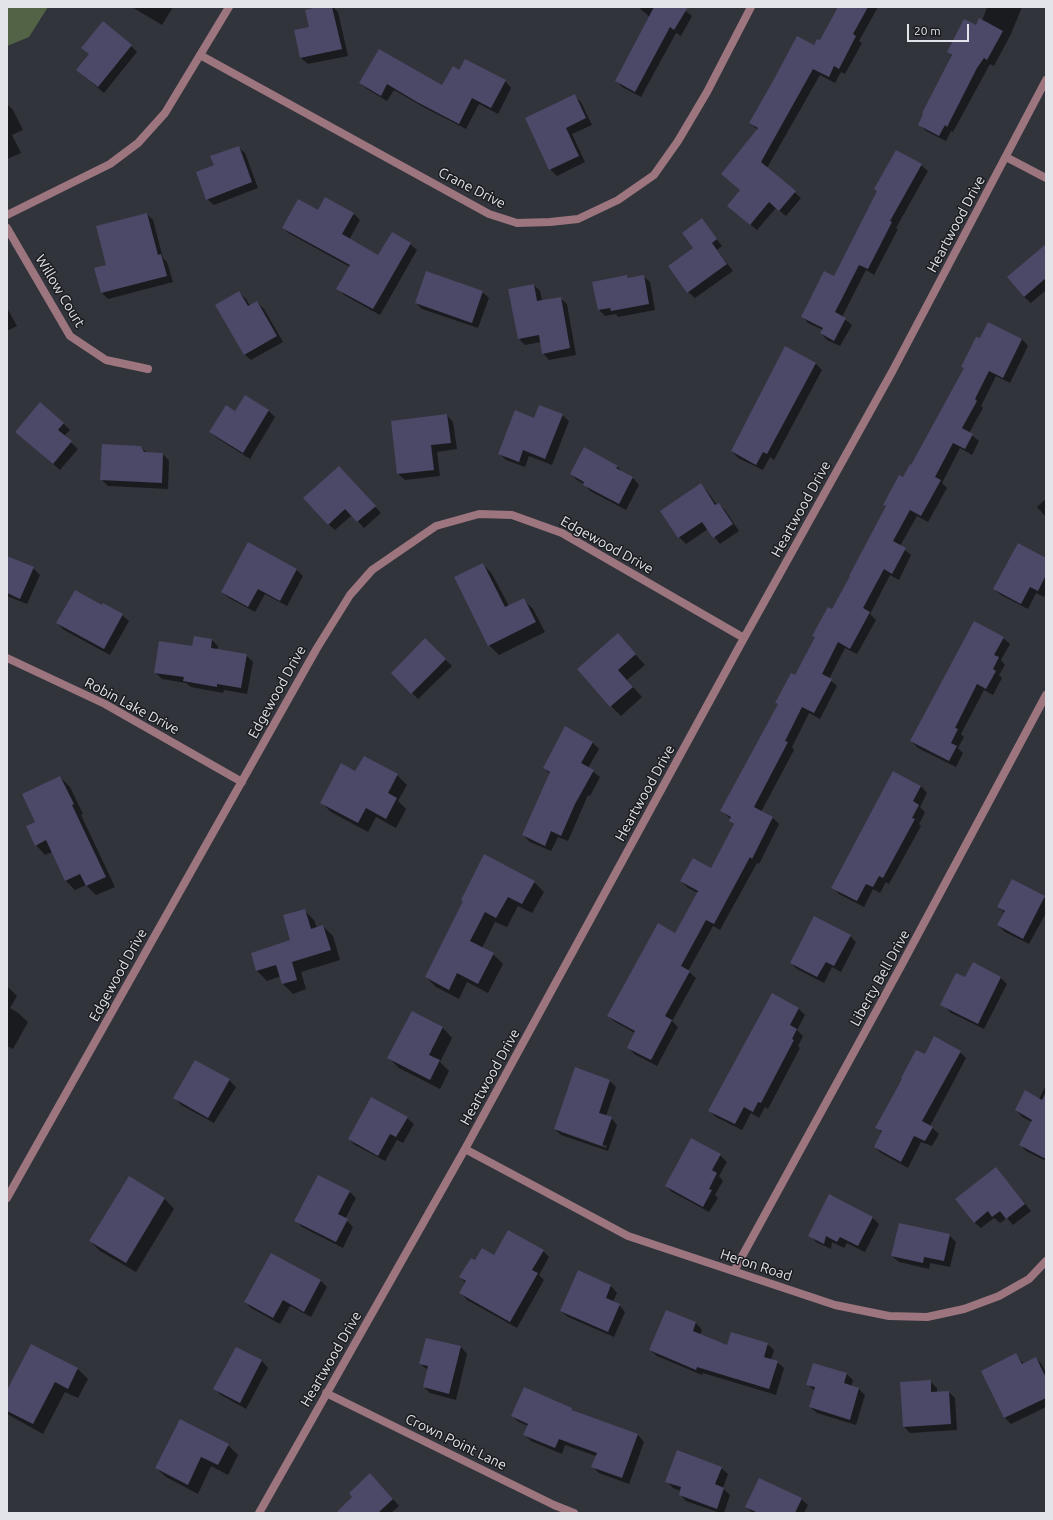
<!DOCTYPE html>
<html>
<head>
<meta charset="utf-8">
<style>
	body { margin:0 }
	#map { position:relative; width:1053px; height:1520px; overflow:hidden; background:#31343b; font-family:Ubuntu,sans-serif }
	canvas { display:block }
	.frame { position:absolute; inset:0; border:8px solid #e2e4e9; pointer-events:none }
	.scale { position:absolute; left:907px; top:24px; width:62px; height:18px; box-sizing:border-box; border:2px solid #e2e4e9; border-top:0; padding-left:5px; font-size:12px; line-height:14px; white-space:nowrap; color:#e2e4e9; -webkit-text-stroke:3px #1a1c1f; paint-order:stroke }
</style>
</head>
<body>
<div id="map">
<canvas width="1053" height="1520"></canvas>
<div class="frame"></div>
<div class="scale">20 m</div>
</div>
<script>
const g = document.querySelector('canvas').getContext('2d');
g.lineJoin = 'round';
function paint(path, color) { g.fillStyle = color; g.fill(path, 'evenodd'); }
function trace(path, color, width, dash) { g.strokeStyle = color; g.lineWidth = width; g.lineCap = dash ? 'butt' : 'round'; g.setLineDash(dash || []); g.stroke(path); }
function write(font, color, halo, rows, align = 'center') {
  g.font = font + ' Ubuntu,sans-serif'; g.lineWidth = 3; g.setLineDash([]); g.textBaseline = 'middle'; g.strokeStyle = halo; g.fillStyle = color; for (const [text, x, y, turn = 0] of rows) {
    g.save(); g.translate(x, y); g.rotate((+turn || 0) * Math.PI / 180); g.textAlign = isNaN(turn) ? turn : align; if (halo) g.strokeText(text, 0, 0); g.fillText(text, 0, 0); g.restore();
  }
}
const green = new Path2D(`
	M7 7H48L29 37 7 46Z`);
const shadow = new Path2D(`
	M132 7H173L162 25Z
	M323 7H333L338 12 348 56 308 64 301 58 310 28Z
	M641 7H681L692 16 681 36 676 33 641 97 622 87 616 80 650 17 640 9Z
	M839 7H878L859 41 862 43 845 74 841 72 835 83 820 75 767 168 801 198 786 216 776 208 757 230 735 212 758 130 750 123 814 46 820 42Z
	M987 7H1022L1011 34 994 66 990 64 953 132 951 131 946 141 926 131 919 124 952 56 948 52 982 21Z
	M131 46 137 52 104 93 77 70 90 55Z
	M379 50 443 87 460 71 505 81 511 88 498 114 479 104 466 129 425 108 394 90 387 101 367 89 360 83Z
	M574 95 581 102 592 125 572 134 585 162 557 176 550 169Z
	M7 104 13 110 23 130 12 135 21 153 7 159Z
	M238 147 245 153 258 188 214 205 207 199 215 166Z
	M921 165 928 171 896 228 898 229 874 275 866 270 842 317 852 325 840 346 827 340 821 333 823 330 808 323 802 316 834 277Z
	M318 211 353 213 360 220 349 240 379 257 410 244 417 250 380 315 344 295 338 288 350 267 290 234 283 228Z
	M147 214 153 220 163 258 167 262 173 282 108 299 102 293 107 265Z
	M702 220 722 246 717 250 733 271 695 298 688 292 694 248Z
	M1046 245V290L1031 303 1024 297Z
	M627 276 629 279 643 276 650 282 655 310 618 317 616 314 605 316 599 310Z
	M534 285 540 291 542 301 560 298 567 304 576 355 549 360 543 353 541 342 525 345 519 339Z
	M482 292 489 298 478 328 422 309 416 303Z
	M239 293 246 299 250 306 257 302 264 309 283 342 251 360 244 354Z
	M7 308 17 326 7 331Z
	M1022 339 1028 346 1010 383 996 376 981 406 983 408 969 433 979 441 972 455 960 448 942 483 947 488 928 522 917 516 900 546 911 555 899 580 890 575 870 614 876 620 857 654 845 648 829 679 837 686 820 719 809 713 792 747 794 750 761 812 773 818 779 824 759 864 757 863 720 930 713 926 688 971 696 978 672 1021 678 1027 657 1066 634 1054 628 1047 635 1033 615 1022 608 1016 675 934 698 893 688 888 681 881 711 869 734 825 730 821 731 819 721 811 779 705 776 703 795 676 832 611 887 507 884 505 912 466 965 369Z
	M785 347 816 364 822 370 774 460 770 457 763 470 738 458 732 451Z
	M245 396 269 411 275 417 250 459 217 438 210 432 235 413Z
	M447 415 453 422 457 449 437 452 440 476 405 480 398 474Z
	M562 415 569 421 552 465 529 456 525 467 506 460 499 453 535 419Z
	M63 423 70 430 64 436 78 449 60 470 23 438Z
	M141 447 147 453 163 454 169 461 168 489 108 486 101 479Z
	M617 466 623 473 633 478 639 485 626 510 590 491 584 484 577 480 571 474Z
	M345 474 381 513 364 528 352 515 335 530 328 524Z
	M700 484 707 491 717 505 719 504 725 510 739 531 720 544 708 529 686 544 679 537 661 511Z
	M1046 499V517L1037 507Z
	M7 557 33 568 40 575 27 604 7 596Z
	M1046 559V593L1044 597 1036 593 1028 609 1001 595 994 589Z
	M483 564 492 574 509 606 523 599 533 609 545 632 499 655 489 645 455 577Z
	M297 570 303 576 287 606 265 594 255 612 229 598 222 592Z
	M103 606 122 615 129 621 110 655 64 630 57 623Z
	M618 635 645 665 627 680 642 697 621 716 611 706Z
	M1003 638 1010 644 1001 660 1005 665 999 675 1002 678 993 695 984 690 961 734 964 737 958 748 963 753 956 767 918 748 911 741Z
	M212 640 218 646 217 650 246 655 253 662 247 694 224 690 223 693 191 687 186 683 162 679 155 672 193 647Z
	M425 640 452 666 418 699 392 673Z
	M592 742 599 749 588 768 600 777 590 796 588 795 568 841 558 837 551 851 530 842 523 835 550 774 544 768Z
	M894 772 921 786 927 793 920 807 925 812 919 824 921 826 889 884 886 882 880 893 873 889 864 907 839 894 832 887Z
	M356 773 397 775 407 785 398 801 406 809 396 828 376 817 368 832 331 812 321 802Z
	M60 777 70 787 83 814 81 815 115 887 96 895 86 885 75 890 65 880 52 852 45 855 36 845 37 822Z
	M534 882 544 892 532 913 518 906 507 927 495 922 482 948 493 954 503 964 488 993 467 982 459 999 436 987 426 977 464 902Z
	M1045 897 1046 898V913L1029 944 1005 932 998 925 1005 913 998 907Z
	M304 910 314 920 317 928 323 926 333 936 340 960 301 972 306 989 293 994 283 984 281 976 267 981 257 971 252 953 291 941Z
	M850 936 856 942 841 972 832 967 824 983 797 969 791 963Z
	M973 964 1001 978 1007 984 984 1029 951 1013 944 1006 965 979Z
	M7 986 17 996 10 1008 18 1013 28 1022 13 1049 7 1046Z
	M798 1008 805 1015 797 1030 803 1036 798 1046 800 1048 768 1109 765 1107 759 1118 751 1113 742 1130 716 1117 710 1111Z
	M413 1012 443 1028 452 1038 440 1062 449 1071 440 1089 399 1068 389 1058Z
	M960 1052 966 1058 930 1126 939 1134 932 1146 921 1142 908 1168 881 1153 875 1147 882 1133 877 1127 925 1056Z
	M229 1080 236 1087 214 1123 181 1105 175 1098Z
	M610 1081 616 1087 606 1116 611 1118 617 1125 608 1151 561 1135 555 1129ZM561 1130 607 1146 606 1148 561 1132Z
	M1046 1085V1161L1026 1151 1020 1144 1032 1122 1022 1117 1016 1110 1039 1099Z
	M407 1118 414 1124 403 1143 397 1140 385 1161 355 1145 349 1139Z
	M720 1155 727 1162 719 1176 723 1181 715 1195 718 1198 709 1212 672 1192 666 1186Z
	M998 1171 1031 1211 1013 1225 1007 1218 1000 1223 994 1218 981 1228 974 1222Z
	M129 1177 165 1199 174 1209 136 1272 100 1251 90 1241Z
	M350 1192 356 1198 345 1219 353 1227 343 1248 302 1227 296 1221Z
	M873 1218 879 1224 865 1252 847 1243 844 1248 832 1242 831 1249 816 1242 810 1235Z
	M949 1235 956 1242 950 1267 930 1263 929 1269 899 1262 892 1256Z
	M543 1251 549 1257 539 1275 544 1280 517 1328 467 1300 461 1293 466 1283 460 1277 475 1261 494 1256Z
	M271 1254 321 1281 327 1287 311 1317 290 1306 280 1324 251 1308 245 1302Z
	M578 1272 611 1286 617 1293 613 1302 619 1305 625 1312 614 1337 568 1317 561 1311Z
	M696 1323 702 1330 700 1335 728 1346 767 1344 774 1350 771 1360 777 1362 784 1368 776 1395 703 1373 702 1375 657 1356 650 1350Z
	M32 1345 78 1369 88 1379 78 1398 65 1392 43 1434 7 1414V1392Z
	M461 1347 467 1354 456 1400 430 1393 424 1387 428 1370 420 1364Z
	M236 1348 262 1361 268 1368 246 1409 221 1395 215 1389Z
	M1016 1355 1024 1364 1036 1358 1042 1365 1046 1373V1407L1011 1424 1005 1418 982 1371Z
	M847 1374 853 1380 851 1387 859 1389 865 1395 856 1425 817 1413 810 1407 815 1391 807 1384Z
	M930 1381 937 1388V1392H949L955 1398 957 1430 910 1433 904 1427Z
	M572 1409 574 1411 638 1435 644 1442 629 1484 599 1473 593 1467 596 1456 565 1445 562 1454 531 1441 524 1434 528 1426 519 1422 512 1416Z
	M228 1445 238 1455 228 1475 211 1466 198 1494 166 1477 156 1468Z
	M721 1468 728 1474 723 1488 730 1495 724 1513H720L686 1501 680 1494 681 1491 673 1488 667 1481Z
	M377 1481 399 1506 391 1513H342Z
	M801 1499 808 1505 804 1513H753L746 1507Z`);
const building = new Path2D(`
	M318 7H332L342 49 300 58 294 30 309 27 305 10Z
	M654 7H688L674 30 670 27 635 92 615 81Z
	M838 7H868L853 34 856 36 839 69 834 66 829 77 813 69 761 162 796 191 779 211 769 202 750 225 727 206 740 190 721 174 758 128 749 123 773 81 797 36 814 45 817 39 820 40Z
	M979 18 1003 31 987 60 984 58 977 68 947 127 945 125 939 136 918 125 923 114 922 113 952 55 947 52 964 19 976 25Z
	M103 21 132 45 98 87 76 70 89 54 81 48Z
	M379 49 442 85 453 66 459 70 465 59 506 80 491 108 472 98 459 124 417 102 387 84 381 96 359 83Z
	M575 94 586 118 566 128 579 156 549 170 525 118Z
	M239 146 252 182 206 200 196 172 214 165 210 156Z
	M896 150 922 164 890 221 892 222 868 269 859 265 835 312 846 318 834 341 820 333 823 328 801 317 824 271 834 276 877 191 874 189Z
	M325 197 354 213 342 234 378 255 392 232 411 243 373 309 336 289 350 265 282 228 298 199 318 210Z
	M147 213 158 255 161 254 167 276 101 293 94 268 106 265 96 226Z
	M702 218 717 239 712 243 727 264 687 293 668 266 693 248 682 233Z
	M1046 244V278L1024 297 1007 277Z
	M426 271 483 291 472 323 415 303Z
	M627 275 628 278 644 275 649 304 611 311 610 308 598 310 592 282Z
	M534 284 537 301 561 297 570 348 542 354 539 335 518 339 508 289Z
	M239 291 248 306 257 301 277 336 244 355 215 305Z
	M988 322 1022 339 1003 378 989 371 975 399 977 401 962 428 973 434 965 449 953 443 935 477 941 480 921 516 910 510 893 541 906 548 892 574 884 569 863 608 870 612 850 649 838 642 822 674 832 679 814 713 802 707 785 741 788 742 754 807 773 817 752 859 750 857 714 924 706 920 681 966 690 971 665 1016 672 1020 651 1060 627 1048 635 1031 607 1016 658 923 675 933 698 891 680 881 693 858 711 868 734 824 729 821 731 817 720 811 778 704 775 703 791 673 795 675 815 637 812 636 828 607 832 609 850 576H849L886 506 883 505 899 475 903 477 910 464 911 465 964 368 961 367 976 337 980 338Z
	M785 346 816 363 767 454 763 452 756 465 731 451Z
	M245 395 269 410 243 453 209 432 226 405 235 411Z
	M40 402 64 423 58 430 72 441 53 464 15 432Z
	M539 405 563 414 545 459 523 450 519 462 498 454 515 410 534 418Z
	M447 414 451 443 431 445 434 470 397 474 391 421Z
	M102 444 141 446 144 452 163 453 162 483 100 480Z
	M584 447 618 466 616 468 633 477 619 504 583 485 584 482 570 474Z
	M339 466 376 506 357 522 345 509 328 525 303 498Z
	M701 483 715 505 719 503 733 524 713 538 702 522 678 538 660 511Z
	M248 542 297 569 280 601 258 589 248 607 221 592Z
	M1018 543 1046 558V575L1038 591 1030 587 1021 604 993 589Z
	M7 556 34 567 20 599 7 593Z
	M483 563 505 607 524 598 536 622 488 646 454 577Z
	M75 590 102 605 103 603 123 614 104 649 56 623Z
	M974 621 1004 637 994 655 999 657 993 669 996 671 986 689 977 684 955 728 958 729 951 743 957 746 949 761 910 741Z
	M618 633 636 654 618 670 633 687 610 707 577 669Z
	M194 636 212 639 211 648 247 654 241 688 217 684V687L183 681 184 677 154 673 159 641 192 646Z
	M425 638 446 659 411 694 391 673Z
	M565 726 593 742 581 763 594 770 575 804 561 836 551 831 545 846 522 835 550 772 543 768Z
	M364 756 398 774 388 793 397 798 386 819 366 808 358 823 320 803 341 763 355 771Z
	M893 771 921 786 913 801 919 805 912 818 915 819 883 878 879 876 873 887 866 884 857 901 831 888Z
	M60 776 74 804 72 805 106 877 86 886 80 874 65 881 46 840 35 846 26 826 35 822 22 794Z
	M484 854 535 881 522 904 508 897 496 918 485 912 470 941 494 953 478 984 457 973 449 990 425 977 463 901 461 900Z
	M1012 879 1045 896 1023 939 997 925 1005 911 997 907Z
	M305 909 311 929 323 925 331 950 292 962 297 980 282 984 276 965 256 971 251 953 290 940 283 915Z
	M814 916 851 935 834 966 826 962 817 977 790 963Z
	M973 962 1001 977 978 1024 940 1005 956 973 965 977Z
	M772 993 799 1008 790 1025 797 1029 792 1039 794 1040 761 1103 758 1102 753 1112 744 1107 735 1124 708 1111Z
	M412 1011 443 1027 429 1055 440 1060 430 1080 387 1058Z
	M934 1036 961 1051 922 1121 933 1127 925 1141 914 1136 901 1162 874 1147 882 1131 875 1128 902 1079 901 1078 916 1050 925 1054Z
	M195 1060 230 1079 208 1118 173 1098Z
	M575 1067 610 1080 599 1113 612 1117 602 1146 554 1129Z
	M1025 1090 1042 1100 1046 1092V1159L1019 1145 1032 1120 1015 1110Z
	M371 1097 408 1117 396 1137 390 1134 378 1156 348 1139Z
	M691 1138 721 1154 712 1170 717 1173 709 1189 712 1190 703 1207 665 1186Z
	M996 1167 1025 1204 1006 1219 1000 1211 992 1217 988 1211 974 1223 955 1199Z
	M318 1175 350 1191 338 1214 348 1219 336 1242 294 1221Z
	M129 1176 165 1198 126 1263 89 1241Z
	M829 1194 873 1217 858 1246 840 1237 837 1242 826 1236 824 1244 808 1236Z
	M899 1223 950 1234 944 1261 924 1257 923 1263 891 1256Z
	M508 1230 544 1250 532 1270 538 1273 510 1322 459 1293 466 1281 459 1277 471 1258 475 1260 482 1248 494 1255Z
	M271 1253 321 1280 304 1312 283 1300 273 1318 244 1302Z
	M578 1270 611 1285 606 1298 620 1304 608 1332 560 1311Z
	M666 1310 696 1322 693 1331 727 1345 731 1332 768 1343 764 1357 778 1361 769 1389 697 1367 696 1370 649 1350Z
	M426 1338 461 1346 449 1394 423 1387 428 1366 419 1364Z
	M31 1344 78 1368 68 1389 55 1382 33 1424 7 1411V1390Z
	M236 1347 262 1360 240 1403 213 1389Z
	M1016 1353 1022 1364 1036 1357 1046 1378V1398L1004 1418 981 1371Z
	M813 1363 847 1373 844 1383 859 1388 850 1420 809 1407 815 1387 806 1385Z
	M931 1380V1392L949 1391 951 1424 903 1427 900 1382Z
	M524 1387 572 1408V1410L638 1434 622 1478 591 1467 597 1453 559 1439 555 1448 523 1435 528 1424 511 1416Z
	M180 1419 229 1444 218 1465 201 1457 188 1485 155 1468Z
	M677 1450 722 1467 715 1484 724 1488 717 1509 679 1495 681 1487 665 1482Z
	M370 1473 393 1499 378 1513H336L352 1497 349 1493Z
	M759 1478 802 1498 795 1513H758L745 1507Z`);
const minor = new Path2D(`
	M200 55 489 214 517 223 550 222 578 219 618 200 654 175 678 141 707 92 751 7
	M1006 157 1046 178
	M7 215 110 164 138 143 165 113 229 7
	M7 228 70 336 106 360 148 369
	M7 658 105 704 242 782
	M465 1149 628 1236 835 1305 889 1316 927 1317 964 1309 999 1296 1029 1279 1046 1261
	M7 1198 317 648 350 595 372 570 436 526 479 514 512 515 562 533 744 638
	M734 1271 901 966 1046 695
	M326 1393 554 1505 574 1513
	M259 1513 465 1149 744 638 892 372 1046 80`);
const streetNames = [
	["Crane Drive",472,188,27],
	["Heartwood Drive",956,224,-62],
	["Willow Court",60,291,59],
	["Heartwood Drive",801,509,-61],
	["Edgewood Drive",607,545,29],
	["Edgewood Drive",277,692,-61],
	["Robin Lake Drive",132,706,28],
	["Heartwood Drive",645,793,-61],
	["Edgewood Drive",118,975,-61],
	["Liberty Bell Drive",880,978,-61],
	["Heartwood Drive",490,1077,-61],
	["Heron Road",756,1265,18],
	["Heartwood Drive",331,1359,-60],
	["Crown Point Lane",456,1442,26]
];
paint(green, '#536446');
paint(shadow, '#0007');
paint(building, '#4b4868');
trace(minor, '#9c757e', 8);
write('14px', '#e2e4e9', '#1a1c1f', streetNames);
</script>
</body>
</html>
